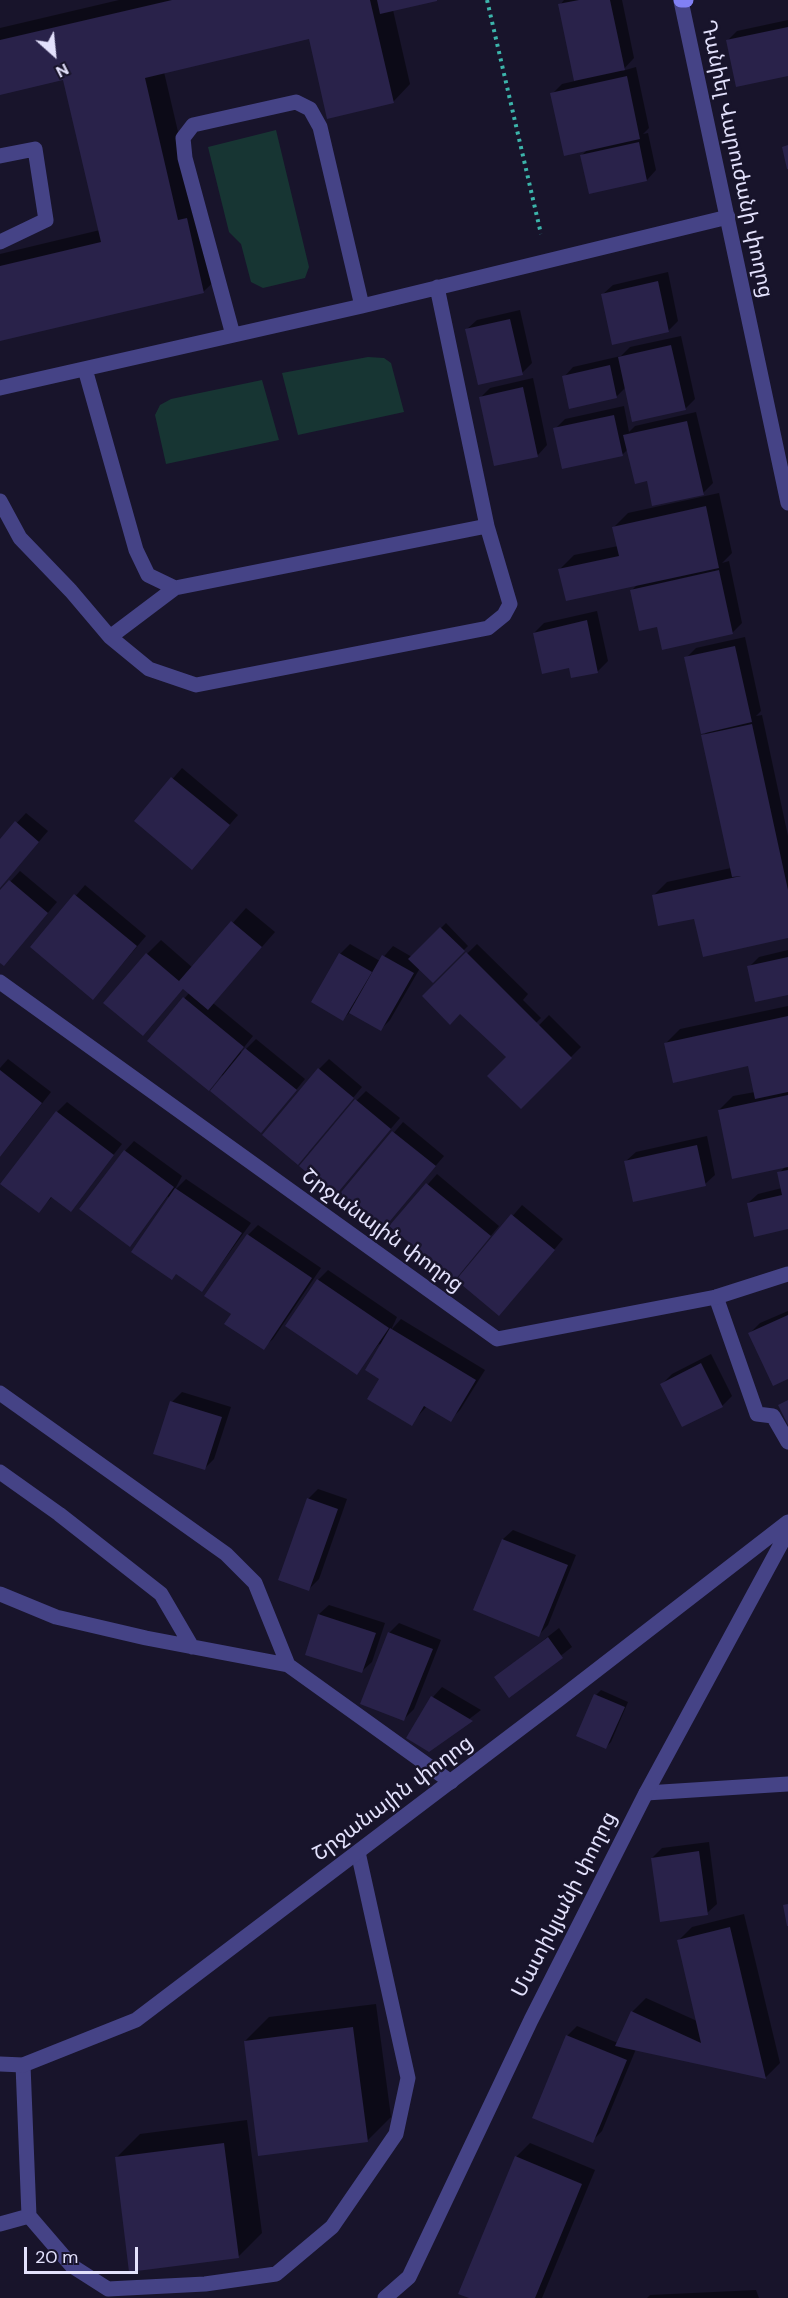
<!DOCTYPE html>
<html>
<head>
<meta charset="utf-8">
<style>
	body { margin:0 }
	#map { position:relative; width:788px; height:2298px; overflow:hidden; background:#18142b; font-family:"DM Sans",sans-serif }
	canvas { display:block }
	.north { position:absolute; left:24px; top:24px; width:60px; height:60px; -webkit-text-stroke:4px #18142b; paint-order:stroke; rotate:153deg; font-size:16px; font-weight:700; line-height:24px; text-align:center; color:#e3e1fc }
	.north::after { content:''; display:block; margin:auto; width:21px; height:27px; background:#e3e1fc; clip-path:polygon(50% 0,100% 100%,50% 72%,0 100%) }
	.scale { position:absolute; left:24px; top:2247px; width:114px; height:27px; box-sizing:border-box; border:3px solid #e3e1fc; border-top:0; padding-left:8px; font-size:18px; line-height:21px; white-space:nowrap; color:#e3e1fc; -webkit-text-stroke:4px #18142b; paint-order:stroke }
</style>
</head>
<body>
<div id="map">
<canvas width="788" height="2298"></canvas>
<div class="north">N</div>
<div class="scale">20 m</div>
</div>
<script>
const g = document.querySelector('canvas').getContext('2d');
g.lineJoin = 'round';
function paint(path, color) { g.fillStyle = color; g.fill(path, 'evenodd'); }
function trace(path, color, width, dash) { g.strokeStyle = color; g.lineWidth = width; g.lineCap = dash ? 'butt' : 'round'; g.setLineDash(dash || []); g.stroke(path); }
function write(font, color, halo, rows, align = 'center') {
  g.font = font + ' "DM Sans","Noto Sans Armenian",sans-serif'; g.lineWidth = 5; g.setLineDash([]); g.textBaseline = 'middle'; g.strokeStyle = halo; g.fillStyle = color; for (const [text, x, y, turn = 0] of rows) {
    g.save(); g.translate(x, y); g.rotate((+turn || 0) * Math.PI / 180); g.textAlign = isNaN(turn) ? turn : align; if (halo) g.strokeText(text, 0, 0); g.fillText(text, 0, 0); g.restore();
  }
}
const green = new Path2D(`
	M276 130 309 267 305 278 263 288 251 282 241 244 229 232 208 147Z
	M368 357 384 358 391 363 404 412 298 435 282 373Z
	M262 380 279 440 166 464 155 415 160 405 171 399Z`);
const shadow = new Path2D(`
	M119 0H434L393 10 410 84 393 102 310 37 164 72 195 204 221 275 203 292 0 340V254L100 230 64 78 0 93V28Z
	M564 0H622L634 58 622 71 636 67 649 128 643 134 648 133 656 170 647 180 582 155 588 149 552 94 562 84 575 81 560 5Z
	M788 20V75L727 41 737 31Z
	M668 272 678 321 668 331 603 294 613 285Z
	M520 310 532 363 522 373 467 329 477 320Z
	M681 336 695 399 685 409 626 387 617 396 564 377 573 367 621 356 630 347Z
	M533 378 547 445 538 455 481 397 490 388Z
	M624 406 629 432 635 426 696 412 713 483 703 493 648 480 628 449 623 454 555 429 565 419Z
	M719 493 732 553 722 563 729 561 742 623 732 633 658 625 632 590 638 584 560 569 574 555 618 546 614 527 628 513Z
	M597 611 608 661 598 671 573 677 571 666 534 633 544 623Z
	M745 637 761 711 756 716 762 715 788 836V937L695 917 653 896 667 882 731 868 703 736 708 731 686 658 696 648Z
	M182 768 238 815 192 868 136 821Z
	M26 813 48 831 0 887V841Z
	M20 871 57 902 13 954 0 961V893Z
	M85 885 146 936 102 988 32 947Z
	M246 908 275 932 213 1003 253 1036 241 1051 242 1053 256 1039 305 1079 270 1122 222 1075 208 1089 149 1040 189 993 184 988 142 1034 147 954 161 940 193 968Z
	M446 923 468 946 433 981 420 968 390 1020 380 1030 350 1012 343 1019 340 954 350 944 380 961 393 946 412 957Z
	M477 944 528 994 523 1000 541 1018 505 1054 460 1012 424 996Z
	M788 950V993L749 967 759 957Z
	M788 1006V1228L748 1203 758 1194 782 1188 779 1173 785 1167 719 1110 733 1096 755 1092 749 1065 666 1043 680 1029Z
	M549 1015 581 1047 521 1107 489 1076Z
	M8 1059 51 1092 0 1157V1068Z
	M329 1059 362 1087 308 1153 319 1069Z
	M366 1091 400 1118 335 1194 356 1101Z
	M67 1102 122 1144 70 1210 52 1197 39 1211 57 1112Z
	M403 1122 444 1156 380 1231 339 1197Z
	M707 1136 715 1175 705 1184 626 1161 636 1152Z
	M134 1141 182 1176 174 1191 186 1179 251 1223 202 1290 168 1196 130 1245 125 1151Z
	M437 1174 499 1226 464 1268 391 1226Z
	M522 1205 563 1239 509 1304 458 1280Z
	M258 1225 321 1268 273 1339 263 1348 233 1314 206 1296 248 1235Z
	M328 1270 397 1317 391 1330 401 1319 485 1370 460 1410 450 1420 427 1406 411 1424 381 1378V1345L379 1344 356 1373 318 1280Z
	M788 1311V1377L750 1333 760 1323Z
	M711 1354 732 1396 722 1406 662 1384 672 1374Z
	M182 1392 231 1407 214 1459 204 1469 172 1402Z
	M318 1489 347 1499 319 1579 309 1589 308 1499Z
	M513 1530 576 1555 548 1625 539 1635 503 1539Z
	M329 1605 385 1623 372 1662 362 1671 319 1614Z
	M399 1623 441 1640 414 1709 404 1719 389 1633Z
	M559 1628 572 1647 509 1696 496 1677Z
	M442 1687 481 1710 429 1750 408 1738 433 1697Z
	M601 1690 628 1702 611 1742 606 1747 596 1695Z
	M709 1842 717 1904 707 1913 652 1858 662 1848Z
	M744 1914 780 2063 766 2077 636 2049 602 2131 592 2141 567 2036 577 2026 618 2043 632 2012 646 1998 697 2021 678 1941 692 1927Z
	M376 2004 391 2117 367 2141 245 2041 269 2017Z
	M247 2120 262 2233 238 2257 116 2158 140 2134Z
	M530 2143 595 2170 542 2298H473L516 2157Z
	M756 2290 759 2298H647L650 2295Z`);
const building = new Path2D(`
	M172 0H370L394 103 327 119 309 39 145 78 178 220 187 218 204 293 0 341V266L101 242 63 80 0 95V40Z
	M377 0H437V1L380 14Z
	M579 0H610L625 70 574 81 558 4Z
	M788 27V76L736 87 726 40Z
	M627 76 640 139 564 156 550 93Z
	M639 142 647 181 589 194 580 155Z
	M788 145V169H787L782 147Z
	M658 281 669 332 612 345 601 294Z
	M510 319 523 375 478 385 465 329Z
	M671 345 686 410 632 422 618 357Z
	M610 365 617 398 569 409 562 376Z
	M523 387 538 457 494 466 479 397Z
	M614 415 623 456 562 469 553 428Z
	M687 421 704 495 652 506 647 481 635 484 623 435Z
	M706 506 719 568 566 601 558 569 619 556 612 527Z
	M719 570 733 634 662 650 657 627 639 631 630 590Z
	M587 620 598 673 571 678 569 668 542 674 533 633Z
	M735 646 752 722 701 734 684 657Z
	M752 724 788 890V938L703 957 694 919 658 926 652 895 741 876 732 877 701 735Z
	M171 777 230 825 192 870 134 821Z
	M15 821 39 842 0 888V839Z
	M9 880 48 913 4 966 0 963V890Z
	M74 894 137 946 93 1000 30 947Z
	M231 921 262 947 208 1010 183 989 143 1036 103 1003 146 953 179 981Z
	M440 927 465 951 433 983 408 959Z
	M466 952 572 1058 521 1109 487 1076 506 1057 460 1014 450 1025 422 996Z
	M339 953 372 972 343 1021 311 1002Z
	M382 955 414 973 381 1031 349 1013Z
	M788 957V995L755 1002 747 966Z
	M183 997 244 1047 209 1091 147 1041Z
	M788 1016V1092L755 1099 748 1066 673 1083 664 1043Z
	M245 1048 297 1090 261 1133 210 1091Z
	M318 1068 354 1098 298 1165 262 1135Z
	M0 1070 42 1103 0 1157Z
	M788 1095V1167L732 1179 718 1110Z
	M355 1099 391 1129 335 1196 299 1166Z
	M56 1111 114 1155 71 1212 51 1197 39 1213 0 1184Z
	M392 1131 436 1166 380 1233 337 1197Z
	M697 1145 706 1186 633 1202 624 1161Z
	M124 1150 174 1187 130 1247 79 1209Z
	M788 1170V1229L754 1237 747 1203 782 1195 777 1172Z
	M426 1183 491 1236 455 1280 389 1226Z
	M175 1188 242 1233 202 1292 176 1274 172 1280 131 1252Z
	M511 1214 555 1250 499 1316 456 1280Z
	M247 1234 312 1278 264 1350 224 1324 231 1314 204 1296Z
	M317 1279 389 1328 357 1375 285 1326Z
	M788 1315V1379L773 1386 748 1333Z
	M390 1328 476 1380 451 1422 424 1406 412 1426 367 1399 379 1379 365 1370Z
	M701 1363 723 1407 682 1427 660 1384Z
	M788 1400V1425L778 1405Z
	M170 1401 222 1417 205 1470 153 1454Z
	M307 1498 338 1509 309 1591 278 1580Z
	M502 1539 568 1565 539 1637 473 1610Z
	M318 1614 376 1633 362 1673 305 1655Z
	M388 1632 433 1649 404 1721 360 1704Z
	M548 1637 563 1658 509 1698 494 1677Z
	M594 1694 625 1707 606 1749 576 1736Z
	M431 1696 473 1721 429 1752 406 1738Z
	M699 1851 708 1915 660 1922 651 1858Z
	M788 1904V1926H787L783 1905Z
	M730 1927 766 2079 615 2046 631 2011 701 2043 677 1940Z
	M353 2027 368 2142 258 2156 244 2041Z
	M566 2035 627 2060 593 2143 532 2118Z
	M224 2143 239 2258 129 2272 115 2157Z
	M515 2156 582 2184 535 2298H469L458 2294Z`);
const path = new Path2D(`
	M487 0 541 234`);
const lane = new Path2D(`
	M0 156 35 149 46 220 0 242
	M437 287 487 526
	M233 335 185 158 183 138 193 125 296 102 310 109 320 127 362 306
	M0 388 362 306 728 217
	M0 501 20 538 71 591 110 637 149 669 196 685 488 628 504 615 510 604 487 526 175 588 148 575 136 550 85 369
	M110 637 175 588
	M716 1297 757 1414 773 1416 788 1442
	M0 1393 226 1554 255 1583 288 1665 451 1782
	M0 1472 59 1514 161 1594 192 1647
	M0 1594 56 1617 146 1638 288 1665
	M646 1793 788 1784
	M23 2065 29 2216 72 2266 108 2289 205 2284 276 2274 332 2227 396 2134 408 2078 358 1852
	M0 2224 29 2216`);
const street = new Path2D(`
	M681 1 788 503
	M0 982 497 1339 716 1297 788 1274
	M0 2064 23 2065 136 2020 558 1700 788 1522
	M385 2298 409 2277 531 2020 646 1793 788 1531`);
const secondary = new Path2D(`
	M681 0H686`);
const streetNames = [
	["Դանիել Վարուժանի փողոց",736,159,78],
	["Շրջանային փողոց",382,1231,36],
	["Շրջանային փողոց",393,1799,-37],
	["Մատիկյանի փողոց",565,1905,-63]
];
paint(green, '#173533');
paint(shadow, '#0007');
paint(building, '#29224a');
trace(path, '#3cb5ab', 4, [3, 4.5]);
trace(lane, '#454386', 15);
trace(street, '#454386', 15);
trace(secondary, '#8180f4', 15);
write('21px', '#e3e1fc', '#18142b', streetNames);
</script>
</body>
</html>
